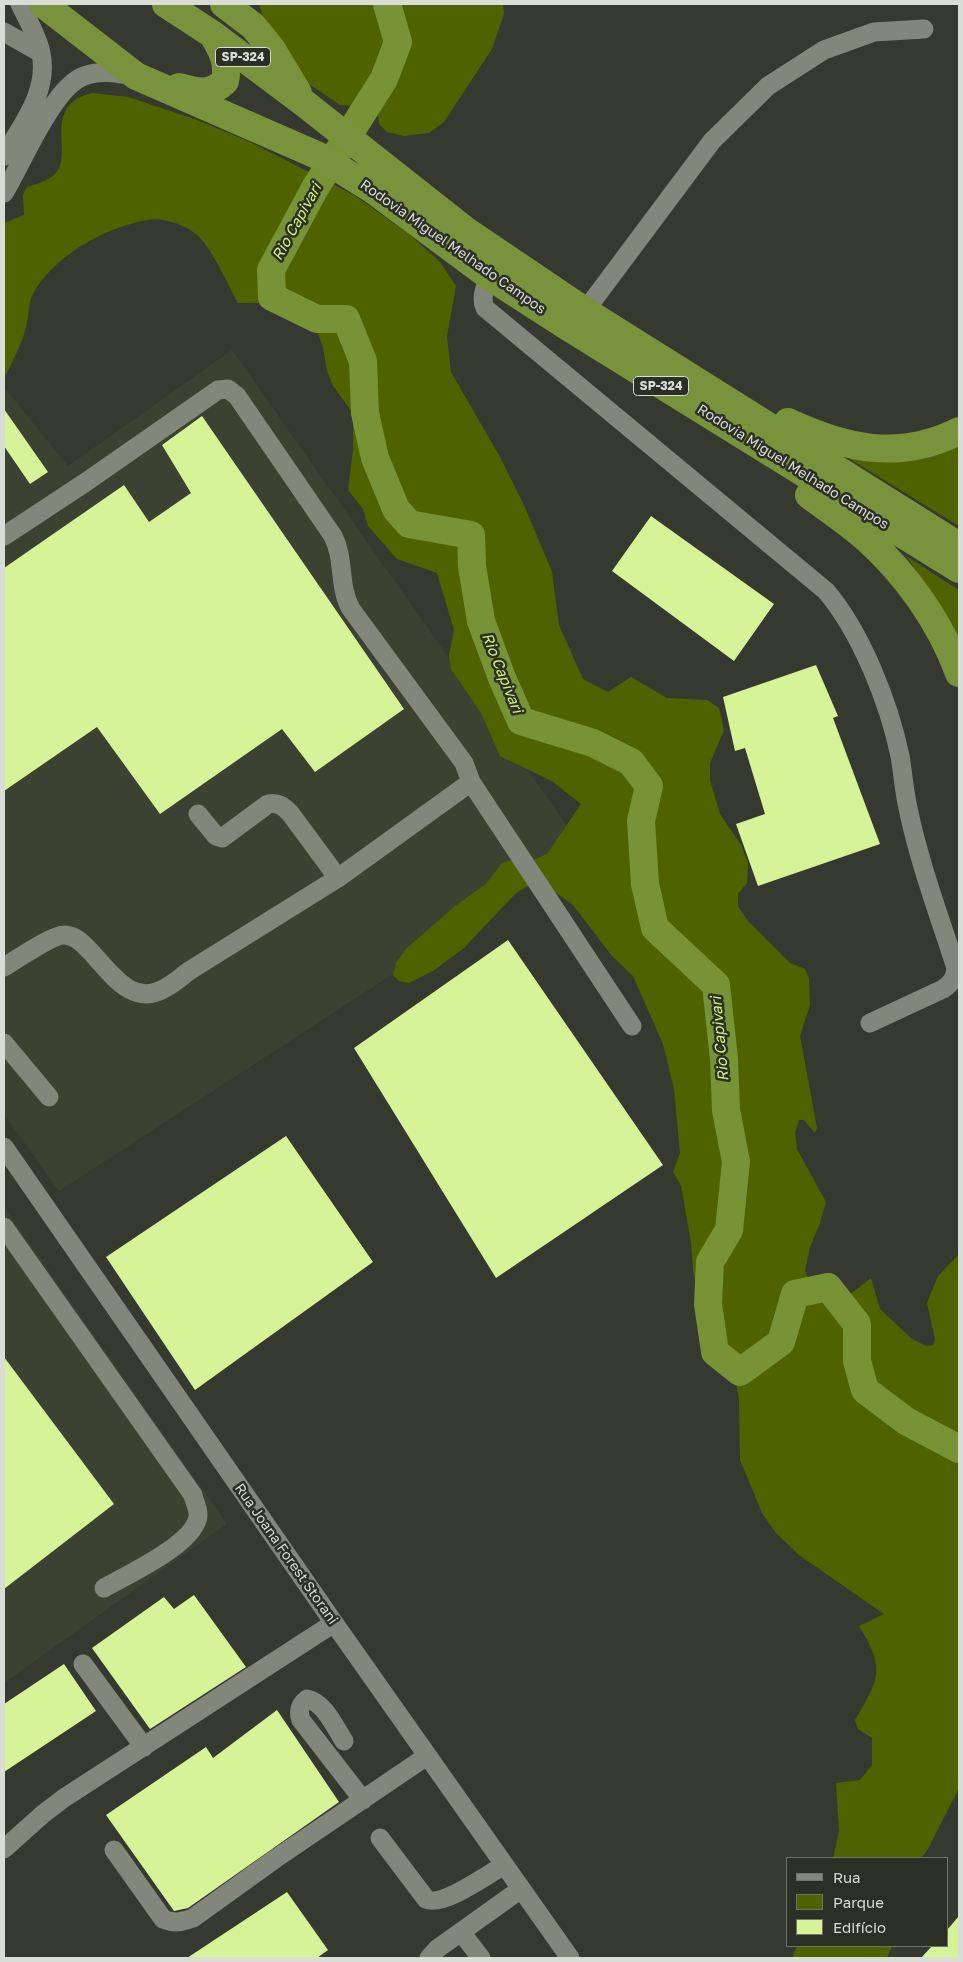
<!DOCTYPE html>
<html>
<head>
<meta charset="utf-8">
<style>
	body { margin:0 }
	#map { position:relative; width:963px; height:1962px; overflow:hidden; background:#35392f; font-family:"Golos Text",sans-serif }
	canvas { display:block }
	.frame { position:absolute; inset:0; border:5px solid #dadcd6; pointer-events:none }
	.legend { position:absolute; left:786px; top:1857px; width:162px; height:90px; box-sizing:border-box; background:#2b2f25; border:1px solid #71746c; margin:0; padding:6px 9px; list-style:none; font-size:15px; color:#dadcd6 }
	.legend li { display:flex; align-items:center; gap:10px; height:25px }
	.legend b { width:25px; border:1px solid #71746c }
</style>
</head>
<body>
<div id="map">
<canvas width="963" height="1962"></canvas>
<div class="frame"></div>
<ul class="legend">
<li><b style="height:6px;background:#82867b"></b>Rua</li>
<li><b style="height:14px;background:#4e6300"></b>Parque</li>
<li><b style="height:14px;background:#d6f397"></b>Edifício</li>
</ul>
</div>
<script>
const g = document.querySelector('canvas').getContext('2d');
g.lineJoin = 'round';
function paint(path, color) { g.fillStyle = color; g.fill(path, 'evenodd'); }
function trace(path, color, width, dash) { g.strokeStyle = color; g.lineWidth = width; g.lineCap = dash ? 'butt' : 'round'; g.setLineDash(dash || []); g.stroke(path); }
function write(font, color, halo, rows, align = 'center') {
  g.font = font + ' "Golos Text",sans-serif'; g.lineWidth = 5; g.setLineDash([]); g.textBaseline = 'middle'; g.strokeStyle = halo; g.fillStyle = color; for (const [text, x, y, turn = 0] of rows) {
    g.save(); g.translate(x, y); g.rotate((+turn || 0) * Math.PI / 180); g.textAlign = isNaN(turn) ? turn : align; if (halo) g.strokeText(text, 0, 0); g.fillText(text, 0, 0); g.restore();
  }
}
const built = new Path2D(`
	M232 350 584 850 59 1191 4 1114V387L68 466Z
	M4 1207 227 1524 4 1683Z`);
const green = new Path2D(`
	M259 4H503L504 14 492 49 444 122 429 133 404 136 387 132 379 124 378 115 386 82 368 100 352 106 340 105 297 76 270 38Z
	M92 93 128 97 197 120 250 142 354 195 409 234 440 262 456 286 447 336 451 372 500 457 524 505 552 572 559 625 583 679 608 692 631 677 667 698 707 700 719 708 724 730 710 763V780L720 814 741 845 748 863 747 883 738 894V906L747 920 790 963 805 969 809 978 810 1005 800 1036 817 1128 815 1133 804 1120H799L795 1133 797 1149 826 1202 819 1226 810 1247 805 1271 816 1294 845 1298 871 1278 880 1309 912 1339 926 1346 933 1345 935 1339 927 1303 938 1276 959 1254V1788L928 1849 921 1858H833L839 1832 836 1783 860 1780 872 1765V1738L858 1729 855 1720C879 1679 886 1669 859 1626L884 1614 799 1555 776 1533 762 1513 740 1460 739 1399 733 1368 707 1328 699 1301 693 1270 691 1242 681 1186 673 1172 680 1153 674 1089 663 1044 633 976 612 956 573 905 541 882H534L516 893 464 948 433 971 409 983 399 981 393 975 396 963 406 949 455 906 486 884 502 863 510 860 526 863 547 854 581 804 552 781 500 756 481 713 451 669 449 655 454 630 437 573 397 559 368 526 363 509 348 490 353 450V413L333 386 327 371 323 347 316 328 302 315 278 303H238C228 285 212 248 197 235 185 225 163 217 147 220 106 227 53 256 33 294 28 303 29 317 26 327 22 345 11 363 4 379V223L24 215 23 195 27 187C37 184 48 181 55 174 72 156 49 119 74 101 78 97 86 95 92 93Z
	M959 439V526L845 456Z
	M906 556 959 590V642L931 591Z
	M798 1946H892L887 1958H793L794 1952Z`);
const river = new Path2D(`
	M387 4 398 42 384 79 315 188 271 270 272 297 317 319H346L363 361 365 413 375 458 396 509 409 524 471 535 472 566 481 621 502 678 521 721 593 743 631 762 649 786 641 821 645 884 655 928 716 985 724 1059 726 1110 736 1162 729 1230 710 1262 708 1304 715 1352 740 1372 781 1342 795 1294 828 1287 857 1324V1361L865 1390 906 1421 959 1449`);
const building = new Path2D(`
	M4 409 48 472 30 484 4 446Z
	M202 416 404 709 315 772 282 729 160 814 97 727 4 791V568L124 485 149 522 191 493 162 445Z
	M651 516 774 604 734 661 612 571Z
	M816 665 838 716 833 718 880 844 758 886 736 824 765 814 745 748 735 751 723 697Z
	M508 940 663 1165 496 1278 354 1048Z
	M286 1136 373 1262 195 1390 106 1257Z
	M4 1357 114 1504 4 1589Z
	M194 1595 246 1667 150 1729 92 1648 164 1597 174 1609Z
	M64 1664 96 1711 4 1772V1704Z
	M277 1710 339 1802 188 1908 174 1911 106 1815 206 1747 213 1758Z
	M287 1892 328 1950 317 1958H187Z
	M959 1916V1958H921L932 1946H947V1930Z`);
const minor = new Path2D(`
	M4 32 41 53
	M4 156C22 124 49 92 41 53 38 37 27 19 20 4
	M4 193C22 164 53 87 84 76 100 70 117 73 133 76
	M489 276C486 286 480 297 485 308L826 591C861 632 889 703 900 756 903 773 904 791 908 808 919 862 939 915 956 968 955 978 952 983 943 989L870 1023
	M585 311 712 141 768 86 824 50 874 32 924 29
	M4 536 86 482 218 390 228 389 237 396 333 536C345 559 338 586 351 609L464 763 471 782 338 878 189 971C182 976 175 983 167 987 133 1009 111 973 90 951 82 943 76 936 65 935 53 934 16 960 4 967
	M471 782 632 1026
	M198 814 216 836 222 838 268 804C278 802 283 806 290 813L338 878
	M4 1043 49 1097
	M4 1147 334 1623 570 1958
	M4 1227 193 1495C194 1501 198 1508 198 1514 199 1542 127 1575 104 1588
	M83 1664 144 1747
	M344 1741C335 1727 324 1702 307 1699 299 1705 298 1711 301 1720L363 1800
	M380 1838 426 1899C441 1908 489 1874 504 1865
	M4 1849 43 1814 64 1798 334 1623
	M114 1850 163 1919C175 1924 181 1922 193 1918L275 1859 427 1756
	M461 1932 481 1958
	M429 1958 437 1949 521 1889`);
const highway = new Path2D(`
	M43 4 136 76 319 156 372 189 489 276 565 325 959 569
	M166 4 212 34 304 103 465 230 585 311 959 546
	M224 4 253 26 271 48 298 93
	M179 87C197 92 210 96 225 81 229 63 222 50 213 35
	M788 422C846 449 899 461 959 431
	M809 495C828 509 849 523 867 539 907 575 940 622 959 673`);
const shields = [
	[243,57,55],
	[661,386,55]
];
const shieldNames = [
	["SP-324",243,57],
	["SP-324",661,386]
];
const streetNames = [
	["Rodovia Miguel Melhado Campos",453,247,35],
	["Rodovia Miguel Melhado Campos",793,467,32],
	["Rua Joana Forest Storani",286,1554,55]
];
const waterNames = [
	["Rio Capivari",297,222,-61],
	["Rio Capivari",502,673,68],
	["Rio Capivari",720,1039,-95]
];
paint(built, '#3c4232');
paint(green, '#4e6300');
trace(river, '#789236', 28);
paint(building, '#d6f397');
trace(minor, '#82867b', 19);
trace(highway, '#79923c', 28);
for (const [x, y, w] of shields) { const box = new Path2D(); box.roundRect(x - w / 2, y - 9.5, w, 19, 4); g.fillStyle = '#2b2f25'; g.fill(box); trace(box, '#dadcd6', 1); }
write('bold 12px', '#dadcd6', null, shieldNames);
write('14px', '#dadcd6', '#2b2f25', streetNames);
write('italic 15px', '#cff27b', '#2b2f25', waterNames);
</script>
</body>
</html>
